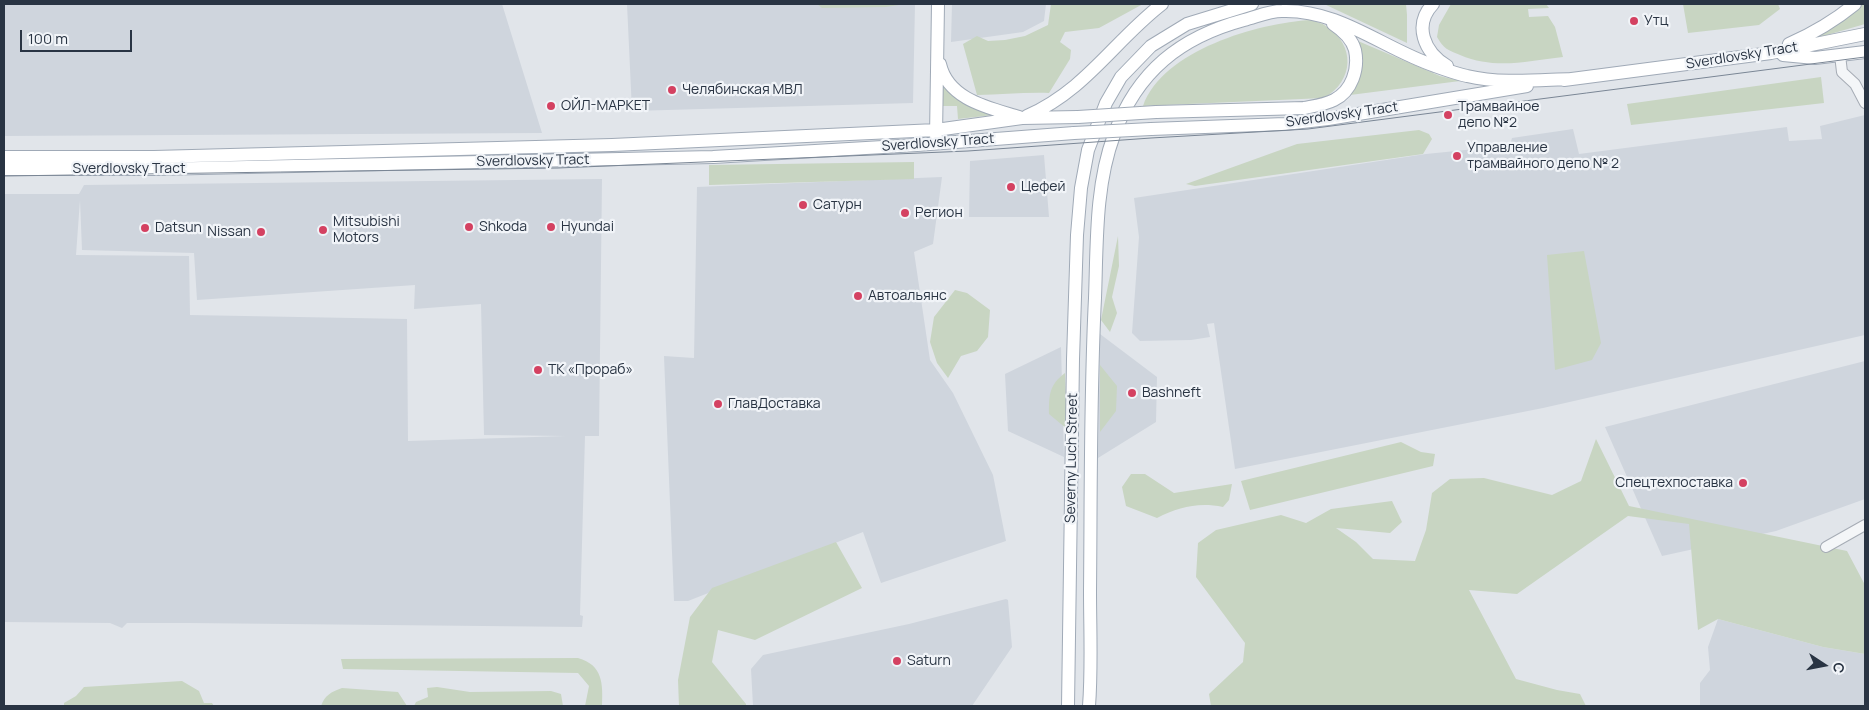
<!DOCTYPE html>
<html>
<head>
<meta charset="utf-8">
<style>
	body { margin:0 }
	#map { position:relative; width:1869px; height:710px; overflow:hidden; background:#e1e5ea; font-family:Manrope,sans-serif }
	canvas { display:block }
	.frame { position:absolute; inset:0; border:5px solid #293443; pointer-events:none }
	.north { position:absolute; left:1799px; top:640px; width:50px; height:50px; -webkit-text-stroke:4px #f1f4f8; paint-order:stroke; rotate:101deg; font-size:14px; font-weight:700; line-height:20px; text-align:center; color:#293443 }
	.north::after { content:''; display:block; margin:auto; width:18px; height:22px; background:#293443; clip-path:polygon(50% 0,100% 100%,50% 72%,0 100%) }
	.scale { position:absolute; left:20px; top:30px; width:112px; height:22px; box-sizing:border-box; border:2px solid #293443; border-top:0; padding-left:6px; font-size:15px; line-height:18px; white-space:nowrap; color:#293443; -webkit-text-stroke:4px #f1f4f8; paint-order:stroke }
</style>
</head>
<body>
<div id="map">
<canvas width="1869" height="710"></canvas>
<div class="frame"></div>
<div class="north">С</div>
<div class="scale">100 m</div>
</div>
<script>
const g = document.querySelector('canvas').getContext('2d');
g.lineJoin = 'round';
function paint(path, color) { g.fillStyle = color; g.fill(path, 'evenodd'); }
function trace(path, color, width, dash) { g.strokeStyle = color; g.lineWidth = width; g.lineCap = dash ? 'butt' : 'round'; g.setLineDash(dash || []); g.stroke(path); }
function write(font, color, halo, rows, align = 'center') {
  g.font = font + ' Manrope,sans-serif'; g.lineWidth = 4.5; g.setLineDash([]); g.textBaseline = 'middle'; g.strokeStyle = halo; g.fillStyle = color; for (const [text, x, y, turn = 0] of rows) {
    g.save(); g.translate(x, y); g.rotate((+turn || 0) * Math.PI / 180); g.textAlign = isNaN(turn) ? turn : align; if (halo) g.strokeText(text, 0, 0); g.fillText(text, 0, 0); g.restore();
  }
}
const built = new Path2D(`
	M4 4H502L542 133 4 136Z
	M627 4H915L913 103 632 111Z
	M952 4H1046L1044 21 1023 32 951 42Z
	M1865 115V335L1543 408 1235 469 1214 323 1207 324 1210 337 1191 340 1140 341 1132 333 1139 237 1134 198 1426 154 1505 146 1510 145 1512 138 1573 129 1579 154 1787 127 1789 141 1822 139 1820 126Z
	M1044 155 1049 217H969L970 161Z
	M942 177 933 244 914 252 930 360 953 393 993 475 1006 541 881 583 863 532 688 601H674L664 356 694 358 697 187Z
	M602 179 599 436H585L580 615 583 616 582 627 189 623H127L122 628 110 623 4 622V194H79L84 185ZM80 200 82 250 194 253 197 300 415 285 414 309 481 304 484 435 566 436 408 441 407 319 190 315 189 256 76 255Z
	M1100 334 1157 377 1156 422 1098 458Z
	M1061 347 1064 457 1008 431 1005 374Z
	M1865 361V499L1776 531 1662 556 1605 427Z
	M1006 599 1008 600 1012 647 972 706H753L751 669 763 655 909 624Z
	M1718 619 1823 647 1865 654 1864 706H1700V683L1710 670 1708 647Z`);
const green = new Path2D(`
	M817 4H905L886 7 822 8Z
	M1051 4H1143L1099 28 1065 32 1060 42 1071 50 1070 59 1049 93C1025 92 1001 95 977 95L963 44 977 36 988 41 1005 40 1025 36 1048 25Z
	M1274 4H1406L1407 15V43L1324 4H1296L1275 6Z
	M1451 4H1546L1549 8 1528 9 1529 17 1548 16 1555 27 1563 57C1526 61 1496 70 1460 55 1448 50 1444 49 1437 37L1439 25Z
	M1683 4H1778L1780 9 1759 25 1688 33Z
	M1861 4H1865V24L1820 37 1816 36 1850 16Z
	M1311 20C1316 22 1322 23 1326 26 1356 45 1354 81 1324 98L1143 106C1163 50 1258 23 1311 20Z
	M1358 41 1440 76 1460 81 1350 95C1364 73 1364 65 1358 41Z
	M1821 77 1824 103 1631 125 1627 104Z
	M943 83 993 115 958 119 957 106H942Z
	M1419 130 1429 134 1432 139 1423 154 1195 186 1186 184 1297 144Z
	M914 162V179L709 185V165Z
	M1118 236 1119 266 1112 297 1117 313 1110 332 1101 320Z
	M1584 251 1601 343 1592 360 1555 370 1547 255Z
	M955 290 967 293 990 310 988 337 977 351 961 356 948 378 937 363 930 342 934 317Z
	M1100 365 1117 386 1116 411 1100 432Z
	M1065 373 1067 429 1049 414C1049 395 1049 385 1065 373Z
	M1596 439 1629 506 1847 551 1865 585V654L1823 647 1718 619 1698 630 1689 524 1628 516 1517 594 1469 590 1516 679 1557 690 1580 694 1586 706H1211L1209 694 1243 662 1245 643 1196 577 1198 543 1216 530 1281 515 1306 523 1331 509 1392 501 1402 522 1390 533 1336 528 1356 542 1373 559 1415 561 1426 530 1432 493 1450 479 1484 478 1552 495 1581 481Z
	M1401 442 1421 452 1435 454 1433 466 1250 510 1241 481Z
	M1131 474H1145L1174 493 1232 484 1229 500 1223 507C1198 502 1179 507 1157 518L1126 506 1122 487Z
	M836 542 862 588 755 640 718 630 712 662 746 704V706H679L678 680 690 617 712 588Z
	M578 658C603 665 603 684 602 706H585L589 686 578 673 343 669 341 659Z
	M182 681 199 691 204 703H212L214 706H64V703L76 696 84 687Z
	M437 687 470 692 551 691 561 694 563 706H414L416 702 428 697 427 688Z
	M342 688 398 692 407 706H321C325 695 331 692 342 688Z`);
const minor = new Path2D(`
	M1840 55 1842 72 1855 84 1865 103
	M1826 547 1865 525`);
const major = new Path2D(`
	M1433 4C1413 25 1424 52 1447 66
	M1789 44C1814 33 1833 22 1855 4
	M1783 55 1815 58 1865 52
	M940 64C948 100 990 108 1019 117
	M1564 80 1771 53 1865 34
	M1156 112 1304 108C1314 106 1324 105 1334 100 1352 91 1359 69 1355 50 1352 39 1342 30 1333 24
	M1027 116C1086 90 1114 41 1162 4
	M1151 129 1285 124 1328 119 1527 86
	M936 136 938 4
	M4 157H154L612 145 936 130 1022 118 1078 117
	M4 169H155L713 157 917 145 1074 133
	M1068 706 1073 359 1077 235 1081 188 1088 150 1106 103 1121 77 1151 46 1187 24 1252 4
	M1089 706C1092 668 1090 629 1090 591 1091 493 1090 396 1095 298 1097 245 1095 186 1114 135 1137 71 1181 37 1244 20 1256 17 1269 11 1282 11 1339 9 1384 49 1435 66 1446 70 1457 74 1467 76 1501 84 1537 80 1572 79`);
const tram = new Path2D(`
	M4 176 558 168 968 151 1151 138 1308 129 1865 57`);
const majorBridge = new Path2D(`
	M1078 117 1156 112
	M1074 133 1151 129`);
const markers = [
	[1634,21,5,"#d44161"],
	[672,90,5,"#d44161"],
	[551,106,5,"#d44161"],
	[1448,115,5,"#d44161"],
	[1457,156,5,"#d44161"],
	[1011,187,5,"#d44161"],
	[803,205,5,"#d44161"],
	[905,213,5,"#d44161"],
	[469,227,5,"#d44161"],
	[551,227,5,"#d44161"],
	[145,228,5,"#d44161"],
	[323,230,5,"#d44161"],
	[261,232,5,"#d44161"],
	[858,296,5,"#d44161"],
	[538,370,5,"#d44161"],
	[1132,393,5,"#d44161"],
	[718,404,5,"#d44161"],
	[1743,483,5,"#d44161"],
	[897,661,5,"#d44161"]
];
const poiNames = [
	["Утц",1644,21],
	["Челябинская МВЛ",682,90],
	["ОЙЛ-МАРКЕТ",561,106],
	["Трамвайное",1458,107],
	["депо №2",1458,123],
	["Управление",1467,148],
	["трамвайного депо № 2",1467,164],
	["Цефей",1021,187],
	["Сатурн",813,205],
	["Регион",915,213],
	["Mitsubishi",333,222],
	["Motors",333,238],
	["Shkoda",479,227],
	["Hyundai",561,227],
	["Datsun",155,228],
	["Nissan",251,232,"right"],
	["Автоальянс",868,296],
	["ТК «Прораб»",548,370],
	["Bashneft",1142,393],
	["ГлавДоставка",728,404],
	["Спецтехпоставка",1733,483,"right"],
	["Saturn",907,661]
];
const streetNames = [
	["Sverdlovsky Tract",1742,56,-9],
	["Sverdlovsky Tract",1342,115,-8],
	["Sverdlovsky Tract",938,143,-4],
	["Sverdlovsky Tract",533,161,-1],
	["Sverdlovsky Tract",129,169],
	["Severny Luch Street",1072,458,-89]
];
paint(built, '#cfd5dd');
paint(green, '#c8d5c2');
trace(minor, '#a6acb5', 12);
trace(major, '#a0aab7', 14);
trace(minor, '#f4f6f8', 10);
trace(major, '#fff', 12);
trace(tram, '#7a8695', 1);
trace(majorBridge, '#a0aab7', 14, []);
trace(majorBridge, '#fff', 12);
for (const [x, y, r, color] of markers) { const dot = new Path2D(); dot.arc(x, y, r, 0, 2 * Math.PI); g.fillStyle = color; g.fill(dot); trace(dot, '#f1f4f8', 2); }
write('14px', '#293443', '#f1f4f8', poiNames, 'left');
write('14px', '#293443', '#f1f4f8', streetNames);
</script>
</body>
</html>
